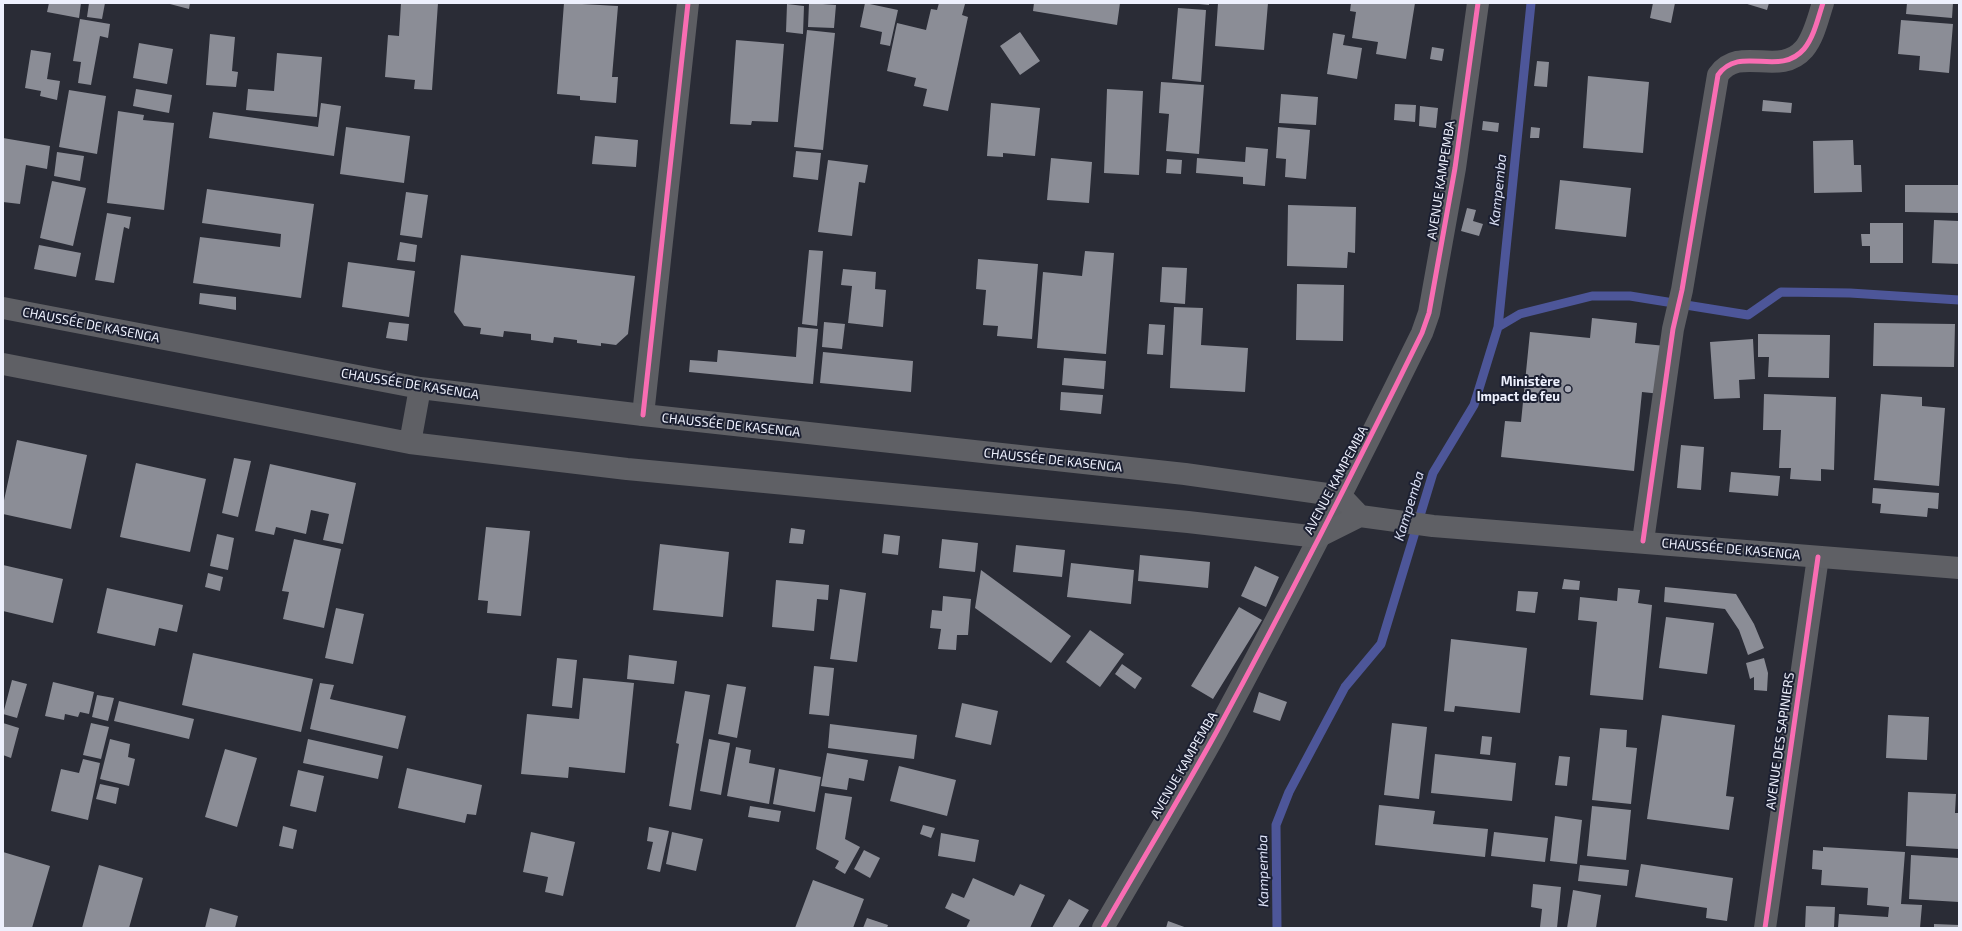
<!DOCTYPE html>
<html>
<head>
<meta charset="utf-8">
<style>
	body { margin:0 }
	#map { position:relative; width:1962px; height:931px; overflow:hidden; background:#2a2c36; font-family:"Exo 2",sans-serif }
	canvas { display:block }
	.frame { position:absolute; inset:0; border:4px solid #edf0fd; pointer-events:none }
</style>
</head>
<body>
<div id="map">
<canvas width="1962" height="931"></canvas>
<div class="frame"></div>
</div>
<script>
const g = document.querySelector('canvas').getContext('2d');
g.lineJoin = 'round';
function trace(path, color, width, dash) { g.strokeStyle = color; g.lineWidth = width; g.lineCap = dash ? 'butt' : 'round'; g.setLineDash(dash || []); g.stroke(path); }
function paint(path, color) { g.fillStyle = color; g.fill(path, 'evenodd'); }
function write(font, color, halo, rows, align = 'center') {
  g.font = font + ' "Exo 2",sans-serif'; g.lineWidth = 4; g.setLineDash([]); g.textBaseline = 'middle'; g.strokeStyle = halo; g.fillStyle = color; for (const [text, x, y, turn = 0] of rows) {
    g.save(); g.translate(x, y); g.rotate((+turn || 0) * Math.PI / 180); g.textAlign = isNaN(turn) ? turn : align; if (halo) g.strokeText(text, 0, 0); g.fillText(text, 0, 0); g.restore();
  }
}
const stream = new Path2D(`
	M1498 327 1520 314 1592 296H1630L1748 315 1781 292 1850 293 1959 300
	M1277 928 1276 825 1289 792 1345 687 1381 644 1433 473 1474 405 1498 327 1531 3`);
const building = new Path2D(`
	M49 3H81L79 18 47 12Z
	M89 3H105L102 19 87 17Z
	M166 3H190L189 9Z
	M401 3H438L432 90 414 89 415 80 385 77 388 35 399 36Z
	M564 3 618 6 612 77H618L616 103 580 100V96L557 94Z
	M809 3 836 5 834 28 808 27Z
	M865 3 898 10 890 46 880 44 882 32 860 27Z
	M939 3 965 4 962 15 968 17 948 111 923 106 927 89 914 86 916 78 887 71 897 23 926 30 931 9 937 10Z
	M1034 3H1120L1117 25 1033 11Z
	M1189 3H1209V5Z
	M1218 3H1268L1264 50 1215 46Z
	M1351 3H1415L1406 59 1376 54 1378 42 1352 38 1356 12 1350 11Z
	M1653 3H1675L1671 23 1650 18Z
	M1744 3H1769L1767 10Z
	M1907 3H1953L1952 18 1906 14Z
	M787 4 804 6 803 34 786 32Z
	M1178 8 1206 10 1201 82 1172 79Z
	M80 19 110 24 108 38 100 36 91 85 78 83 81 62 73 61Z
	M1901 20 1953 24 1949 73 1919 70 1920 56 1898 54Z
	M807 30 835 33 823 150 794 147Z
	M1020 32 1040 61 1020 75 1000 46Z
	M1333 33 1345 35 1343 45 1362 48 1357 79 1327 74Z
	M210 34 235 37 232 71 238 72 236 87 206 85Z
	M736 40 784 44 778 122 752 121 751 125 730 124Z
	M139 43 173 49 167 84 133 78Z
	M1432 47 1444 49 1442 61 1430 59Z
	M31 50 51 53 47 79 60 81 57 100 40 96 41 91 25 88Z
	M277 53 322 57 317 117 246 110 248 89 274 91Z
	M1537 61 1549 62 1547 87 1534 86Z
	M1588 76 1649 82 1643 153 1583 148Z
	M1161 82 1204 85 1199 154 1166 151 1169 114 1159 113Z
	M136 89 172 95 169 113 133 106Z
	M1107 89 1143 91 1139 175 1104 173Z
	M69 90 106 96 97 154 59 147Z
	M1281 94 1318 97 1316 125 1279 123Z
	M1763 100 1792 103 1791 113 1762 111Z
	M321 103 341 106 334 156 209 138 213 112 318 127Z
	M991 103 1040 108 1035 156 1003 153V157L987 156Z
	M1395 104 1416 105 1415 122 1394 120Z
	M1420 106 1438 108 1436 128 1419 126Z
	M118 111 144 115 143 120 174 123 164 210 107 203Z
	M1483 121 1499 123 1498 132 1482 130Z
	M346 127 410 136 404 183 340 174Z
	M1278 127 1310 130 1306 179 1285 177 1286 159 1276 158Z
	M1531 127 1540 128 1539 138H1530Z
	M595 136 638 140 636 167 592 164Z
	M3 138 50 146 47 169 26 165 20 204 3 202Z
	M1853 140 1854 165H1861L1862 192 1814 193 1813 141Z
	M1246 147 1268 149 1265 186 1243 184V177L1196 173 1197 158 1245 162Z
	M796 151 821 153 818 180 793 177Z
	M57 152 84 156 80 181 54 176Z
	M1051 158 1092 162 1089 203 1047 200Z
	M1167 159 1182 160 1181 174 1166 173Z
	M828 160 868 165 865 183 859 182 852 236 818 232Z
	M1560 180 1631 188 1626 237 1555 229Z
	M52 181 86 188 73 246 40 238Z
	M1905 185H1959V213L1905 212Z
	M207 189 314 204 301 298 193 283 200 237 280 247 281 234 202 223Z
	M406 192 428 195 422 238 400 235Z
	M1288 205 1356 207 1355 253 1348 252 1347 268 1287 266Z
	M1467 208 1476 210 1473 221 1483 224 1479 236 1461 231Z
	M107 213 131 217 129 229 124 227 114 283 95 280Z
	M1934 220 1959 221V264L1932 263Z
	M1870 223H1903V263H1870V246H1862L1861 234H1870Z
	M400 242 417 245 415 262 397 260Z
	M39 245 81 253 76 277 34 269Z
	M809 250 823 251 817 326 802 324Z
	M1085 251 1114 253 1106 354 1037 348 1043 272 1082 276Z
	M461 255 635 276 628 334 616 345 601 343V346L577 343V340L554 337 553 343 531 340V334L504 331 503 337 480 334 481 328 464 326 454 312Z
	M978 259 1038 264 1032 339 997 336 998 326 983 325 986 290 976 289Z
	M348 262 415 271 409 317 342 307Z
	M1162 267 1187 268 1185 304 1160 302Z
	M843 269 876 272 875 289 886 290 883 327 848 323 852 286 841 285Z
	M1297 284 1344 285 1343 341 1296 340Z
	M200 293 236 297V310L199 304Z
	M1174 307 1203 308 1201 345 1248 348 1245 392 1170 388Z
	M1592 318 1637 323 1635 343 1666 346 1661 394 1642 392 1634 471 1501 457 1505 421 1521 422 1530 332 1590 338Z
	M389 322 409 324 407 341 386 338Z
	M824 322 845 324 842 349 822 347Z
	M1874 323 1955 324 1954 367 1873 366Z
	M1149 324 1165 325 1163 355 1147 354Z
	M798 327 818 329 813 384 689 372 690 360 717 362 718 350 796 357Z
	M1758 334 1830 335 1829 378 1768 377 1769 357H1758Z
	M1753 339 1755 379 1739 380 1740 398 1714 399 1710 342Z
	M823 352 913 361 911 392 820 383Z
	M1064 358 1106 361 1104 389 1062 385Z
	M1061 392 1103 395 1101 414 1060 410Z
	M1764 394 1836 397 1834 470 1821 469V481L1790 479 1791 468H1779L1781 430H1763Z
	M1881 394 1922 397V406L1945 408 1939 486 1874 480Z
	M17 440 87 455 71 529 3 514V505Z
	M1681 445 1704 447 1701 490 1677 488Z
	M234 458 251 461 238 517 222 513Z
	M136 463 206 479 190 552 120 537Z
	M270 464 356 483 343 544 323 540 329 514 311 510 306 534 276 527 274 535 255 531Z
	M1731 472 1780 476 1778 496 1729 492Z
	M1873 488 1939 493 1938 509 1928 508 1927 517 1880 513 1881 504 1872 503Z
	M486 527 530 531 521 616 487 613 488 601 478 600Z
	M791 528 805 530 803 544 789 543Z
	M217 534 234 538 228 570 210 566Z
	M884 534 900 536 898 555 882 553Z
	M294 539 341 549 324 628 283 619 289 592 282 591Z
	M942 539 978 543 975 572 939 568Z
	M660 544 729 552 723 617 653 610Z
	M1016 545 1065 550 1062 577 1013 572Z
	M1140 555 1210 562 1208 588 1138 581Z
	M1071 563 1134 570 1131 604 1067 597Z
	M3 565 63 579 53 623 3 611Z
	M1255 566 1279 577 1266 607 1241 596Z
	M981 570 1071 636 1051 663 975 608Z
	M208 573 223 577 220 591 205 587Z
	M1564 579 1580 581 1579 590 1562 589Z
	M776 580 829 585 828 600 817 599 814 631 772 627Z
	M1665 587 1736 594 1754 624 1764 648 1748 655 1739 630 1725 609 1664 602Z
	M107 588 183 605 177 632 159 628 155 646 97 633Z
	M1618 588 1640 590 1638 603 1652 605 1643 700 1590 695 1597 622 1578 620 1580 597 1617 601Z
	M840 589 866 593 857 662 830 659Z
	M1518 591 1538 592 1535 613 1516 611Z
	M943 596 971 599 968 635H957L956 650 938 649 941 629 930 628 932 610 942 611Z
	M1239 607 1262 620 1213 699 1191 686Z
	M336 608 364 614 353 664 325 658Z
	M1666 617 1714 623 1707 674 1659 668Z
	M1090 630 1124 654 1100 687 1066 662Z
	M1451 639 1527 648 1520 713 1455 706 1454 712 1444 711Z
	M193 653 313 679 301 732 182 705Z
	M629 655 677 661 674 684 627 679Z
	M557 658 577 660 572 708 552 706Z
	M1764 658 1768 673 1767 691 1754 690V677L1750 679 1746 663Z
	M1122 664 1142 678 1135 689 1115 674Z
	M814 666 834 668 829 716 809 714Z
	M583 678 634 683 625 773 569 767 568 778 521 774 527 714 579 719Z
	M12 680 27 684 17 718 3 714Z
	M53 682 94 692 89 714 80 712 78 717 65 714 64 720 45 716Z
	M320 683 334 685 330 699 406 716 398 749 310 729Z
	M727 684 746 687 737 738 718 734Z
	M685 691 710 695 691 810 669 806 679 744 676 743Z
	M1259 692 1287 702 1280 721 1253 712Z
	M97 695 114 698 108 721 92 717Z
	M119 701 194 719 189 739 114 721Z
	M962 703 998 711 991 745 955 737Z
	M1662 715 1735 725 1726 796 1734 797 1729 830 1647 819Z
	M1888 715 1929 717 1927 760 1886 758Z
	M3 723 19 728 11 758 3 755Z
	M91 723 109 727 101 759 83 755Z
	M1392 723 1427 727 1419 799 1384 795Z
	M830 724 917 735 914 759 828 748Z
	M1600 728 1627 730 1626 747 1637 748 1631 804 1592 800Z
	M1482 736 1492 737 1490 755 1480 754Z
	M110 739 130 744 128 757 135 759 129 786 100 779Z
	M308 739 383 756 378 779 303 763Z
	M709 739 730 743 721 795 700 791Z
	M736 747 751 750 749 763 775 768 769 804 727 796Z
	M225 749 257 758 237 827 205 817Z
	M827 753 868 760 864 781 849 778 847 790 821 786Z
	M1435 754 1516 763 1512 801 1431 793Z
	M1559 756 1570 757 1567 786 1555 785Z
	M83 759 100 763 88 820 51 811 61 769 79 773Z
	M899 766 956 780 947 816 890 801Z
	M407 768 482 785 476 815 467 814 465 823 398 808Z
	M779 769 821 777 815 812 773 804Z
	M298 770 324 776 316 812 290 806Z
	M100 784 119 788 116 804 96 799Z
	M1908 792 1956 794 1955 813H1959V849L1906 846Z
	M825 793 852 797 845 839 860 847 845 874 835 868 839 861 816 849Z
	M1379 805 1435 811 1433 824 1488 829 1485 857 1375 845Z
	M750 806 781 811 779 822 748 817Z
	M1592 806 1631 810 1626 860 1587 856Z
	M1555 816 1582 820 1577 864 1550 861Z
	M923 825 935 828 931 838 920 834Z
	M283 826 297 830 293 849 279 846Z
	M649 827 669 831 660 872 647 869 653 842 647 841Z
	M531 832 575 842 563 896 545 892 548 877 523 872Z
	M672 832 703 839 696 871 666 864Z
	M1494 832 1548 838 1545 862 1491 856Z
	M941 833 979 840 975 862 938 856Z
	M1823 847 1905 852 1901 904 1922 905 1920 928H1838L1839 914 1888 917 1889 907 1867 905 1868 888 1821 885 1822 870 1812 869 1813 850 1823 851Z
	M864 850 880 858 870 878 854 869Z
	M3 852 50 866 32 928H3Z
	M1911 855 1959 858V902L1909 899Z
	M1641 864 1733 878 1727 921 1706 918 1707 908 1635 897Z
	M99 865 143 878 129 928H82Z
	M1580 865 1629 870 1627 886 1578 881Z
	M973 878 1014 896 1020 884 1045 895 1030 928H966L970 920 945 908 952 893 964 898Z
	M813 880 864 899 853 928H795Z
	M1533 884 1561 887 1557 928 1540 927 1542 909 1531 907Z
	M1573 890 1601 895 1596 928H1567Z
	M1069 899 1089 910 1078 928H1052Z
	M1806 906 1835 907 1834 928H1805Z
	M210 908 238 916 235 928H205Z
	M867 918 888 925 887 928H863Z
	M1168 921 1187 928H1166Z
	M1934 924 1959 925V928H1934Z`);
const street = new Path2D(`
	M643 415 688 3
	M1643 541 1673 329 1682 290 1718 75C1740 44 1779 78 1804 49 1814 37 1818 18 1823 3
	M1103 928C1141 862 1180 798 1217 731 1288 600 1356 467 1422 333L1429 313 1455 168 1478 3
	M1765 928 1818 557`);
const secondary = new Path2D(`
	M3 308 420 388 643 415 1185 474 1341 496 1360 516
	M3 364 410 443 627 469 1188 522 1318 537 1360 516 1433 526 1959 568
	M410 443 420 388`);
const cycleway = new Path2D(`
	M643 415 688 3
	M1643 541 1673 329 1682 290 1718 75C1740 44 1779 78 1804 49 1814 37 1818 18 1823 3
	M1103 928C1141 862 1180 798 1217 731 1288 600 1356 467 1422 333L1429 313 1455 168 1478 3
	M1765 928 1818 557`);
const markers = [
	[1568,389,4,"#a9abb7"]
];
const streetNames = [
	["AVENUE KAMPEMBA",1441,180,-81],
	["CHAUSSÉE DE KASENGA",91,325,11],
	["CHAUSSÉE DE KASENGA",410,384,9],
	["CHAUSSÉE DE KASENGA",731,425,6],
	["CHAUSSÉE DE KASENGA",1053,460,6],
	["AVENUE KAMPEMBA",1336,480,-62],
	["CHAUSSÉE DE KASENGA",1731,549,5],
	["AVENUE DES SAPINIERS",1780,741,-82],
	["AVENUE KAMPEMBA",1184,765,-60]
];
const poiNames = [
	["Ministère",1560,382],
	["Impact de feu",1560,397]
];
const waterNames = [
	["Kampemba",1498,190,-84],
	["Kampemba",1409,506,-73],
	["Kampemba",1263,871,-91]
];
trace(stream, '#4d5699', 9);
paint(building, '#8b8d96');
trace(street, '#5d5e63', 22);
trace(secondary, '#5f6065', 22);
trace(cycleway, '#f96db3', 5);
for (const [x, y, r, color] of markers) { const dot = new Path2D(); dot.arc(x, y, r, 0, 2 * Math.PI); g.fillStyle = color; g.fill(dot); trace(dot, '#1b1f31', 1.5); }
write('13px', '#edf0fd', '#1b1f31', streetNames);
write('bold 13px', '#edf0fd', '#1b1f31', poiNames, 'right');
write('italic 14px', '#dbe0f5', '#1b1f31', waterNames);
</script>
</body>
</html>
